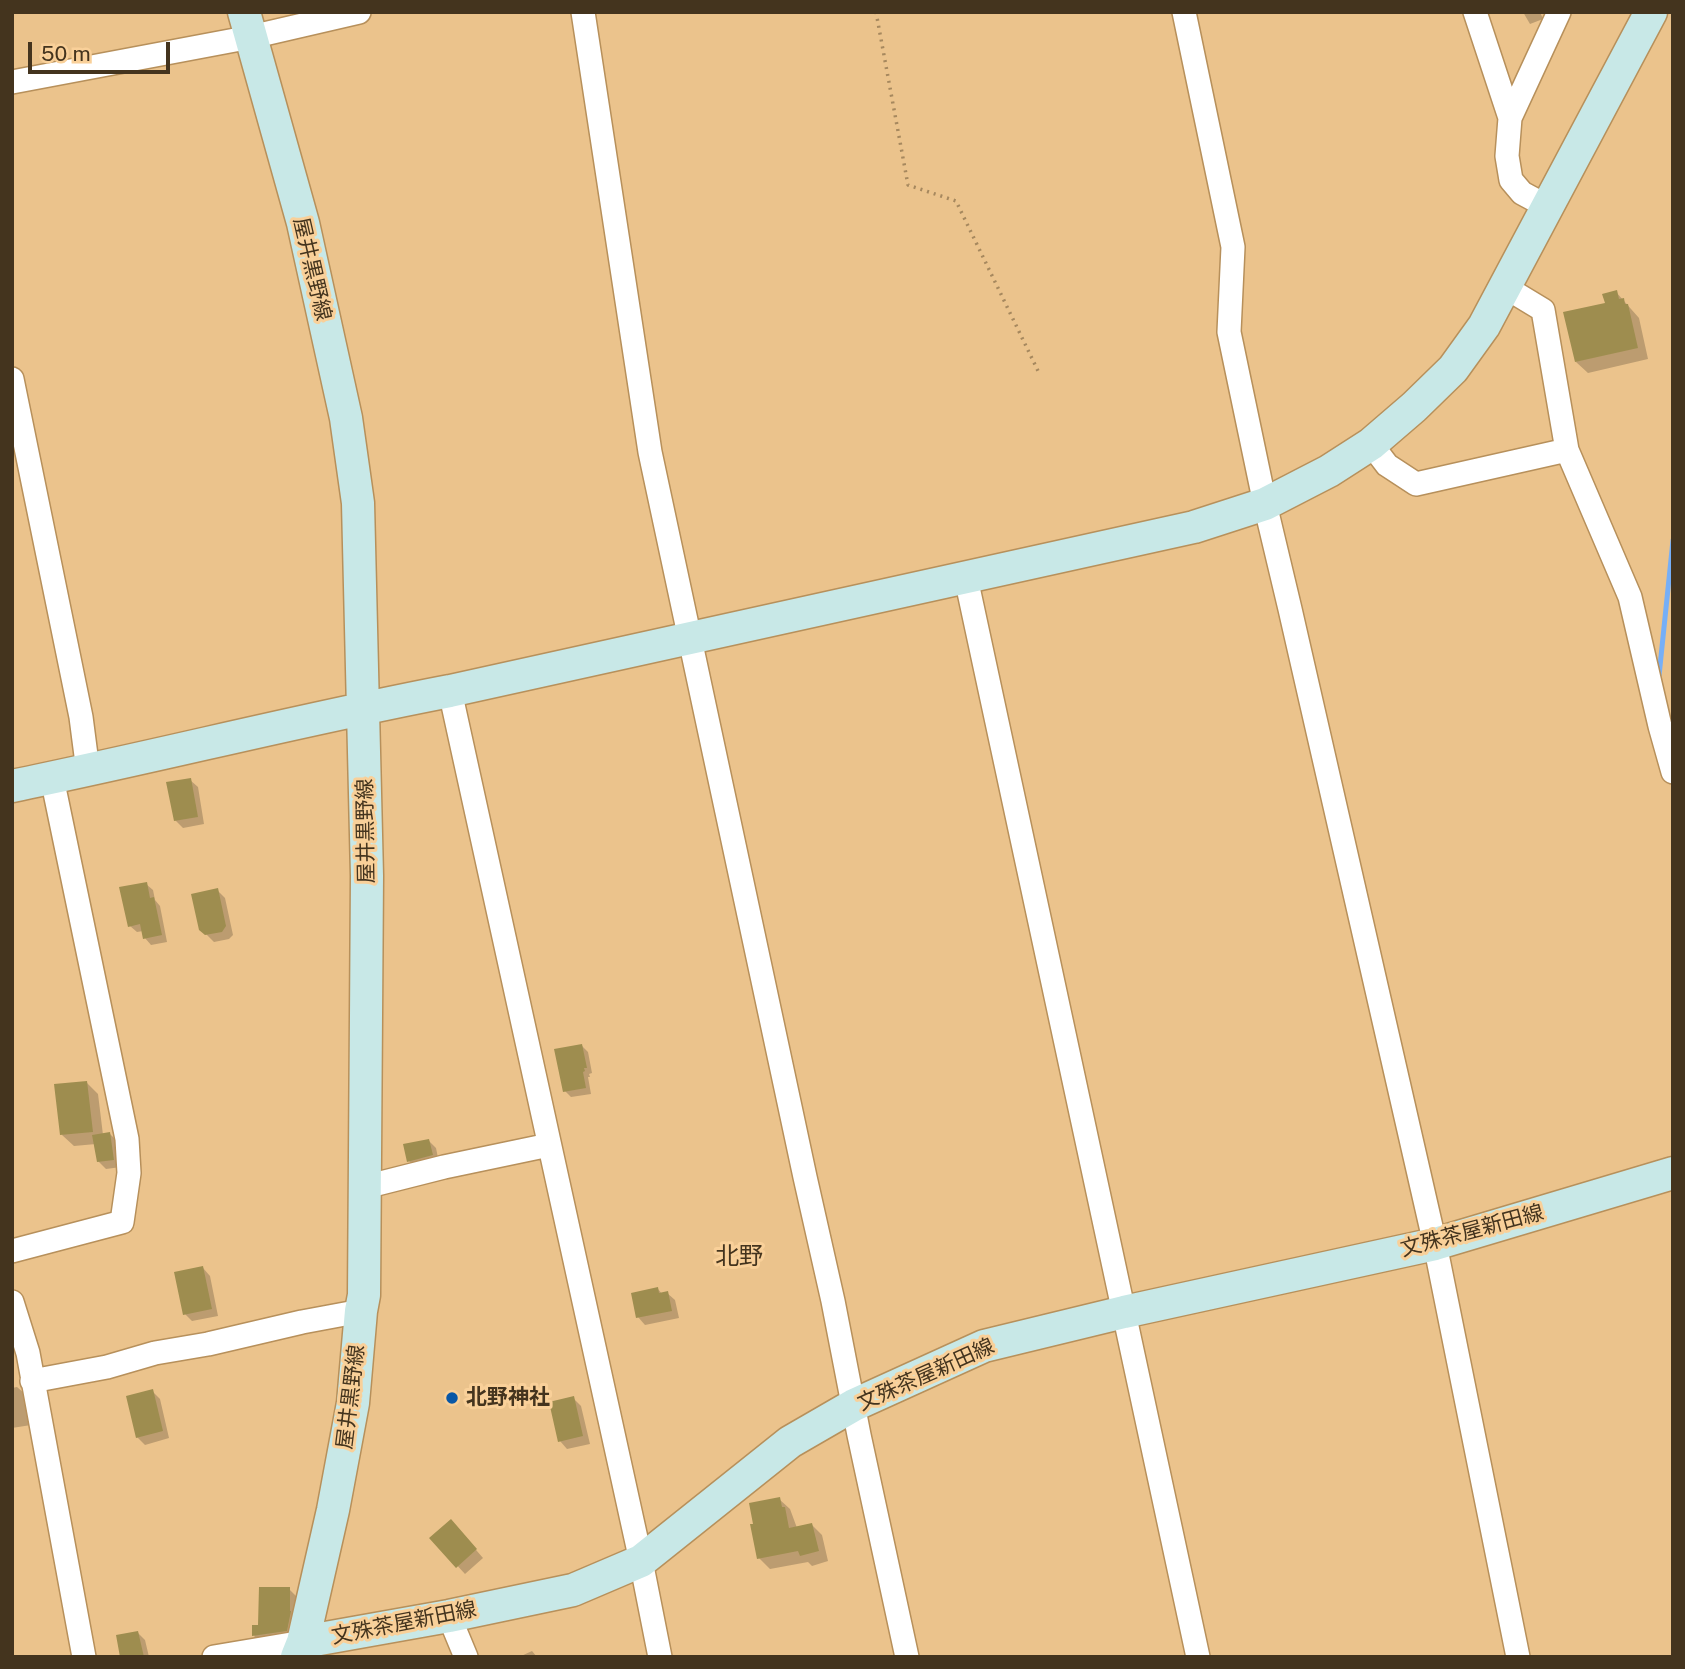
<!DOCTYPE html>
<html>
<head>
<meta charset="utf-8">
<style>
	body { margin:0 }
	#map { position:relative; width:1685px; height:1669px; overflow:hidden; background:#ebc38c; font-family:"Public Sans",sans-serif }
	canvas { display:block }
	.frame { position:absolute; inset:0; border:14px solid #44341e; pointer-events:none }
	.scale { position:absolute; left:28px; top:42px; width:142px; height:32px; box-sizing:border-box; border:4px solid #44341e; border-top:0; padding-left:9px; font-size:21px; line-height:24px; white-space:nowrap; color:#44341e; -webkit-text-stroke:5px #f9d099; paint-order:stroke }
</style>
</head>
<body>
<div id="map">
<canvas width="1685" height="1669"></canvas>
<div class="frame"></div>
<div class="scale">50 m</div>
</div>
<script>
const g = document.querySelector('canvas').getContext('2d');
g.lineJoin = 'round';
function paint(path, color) { g.fillStyle = color; g.fill(path, 'evenodd'); }
function trace(path, color, width, dash) { g.strokeStyle = color; g.lineWidth = width; g.lineCap = dash ? 'butt' : 'round'; g.setLineDash(dash || []); g.stroke(path); }
function write(font, color, halo, rows, align = 'center') {
  g.font = font + ' "Public Sans","Noto Sans JP",sans-serif'; g.lineWidth = 6; g.setLineDash([]); g.textBaseline = 'middle'; g.strokeStyle = halo; g.fillStyle = color; for (const [text, x, y, turn = 0] of rows) {
    g.save(); g.translate(x, y); g.rotate((+turn || 0) * Math.PI / 180); g.textAlign = isNaN(turn) ? turn : align; if (halo) g.strokeText(text, 0, 0); g.fillText(text, 0, 0); g.restore();
  }
}
const shadow = new Path2D(`
	M1523 12H1540L1543 19 1530 24Z
	M1616 292 1639 318 1648 359 1588 373 1576 362 1607 304Z
	M190 780 198 787 204 824 183 828 175 820Z
	M146 884 153 890 155 900 160 906 167 942 151 945 145 938 143 931 137 932 130 926Z
	M217 890 225 898 233 935 229 939 214 942 201 929Z
	M582 1046 588 1052 592 1073 589 1074 590 1077H588L591 1094 571 1097 565 1091Z
	M87 1083 98 1094 103 1135 110 1134 117 1141 121 1167 106 1169 98 1161 96 1144 74 1146 62 1135Z
	M429 1141 436 1148 439 1163 416 1168 409 1161Z
	M203 1268 210 1276 218 1316 192 1321 185 1314Z
	M658 1289 662 1294 667 1293 675 1300 679 1318 645 1325 638 1317Z
	M17 1387 25 1394 31 1425 12 1428V1388Z
	M152 1391 160 1399 169 1438 145 1445 137 1437Z
	M573 1398 581 1406 590 1444 567 1449 560 1441Z
	M779 1499 790 1509 797 1528 811 1524 822 1535 828 1561 812 1566 808 1562 770 1569 759 1558Z
	M458 1529 483 1558 465 1574 432 1538Z
	M289 1589 301 1601 298 1642 265 1647 254 1636Z
	M138 1633 145 1640 149 1657H122Z
	M532 1651 537 1657H519Z`);
const stream = new Path2D(`
	M1659 676 1673 540`);
const building = new Path2D(`
	M1617 290 1619 299 1624 298 1625 304H1628L1638 348 1575 362 1563 312 1605 303 1602 294Z
	M191 778 198 817 174 821 166 782Z
	M147 882 150 898 154 897 162 935 143 939 140 924 128 927 119 887Z
	M218 888 226 926 222 932 205 935 199 930 191 894Z
	M582 1044 587 1068H584L585 1071 583 1072 586 1088 563 1092 554 1049Z
	M87 1081 93 1132 60 1135 54 1084Z
	M110 1132 114 1160 97 1162 92 1135Z
	M429 1139 433 1155 407 1162 403 1144Z
	M203 1266 212 1309 183 1315 174 1272Z
	M658 1287 659 1293 668 1291 672 1311 636 1318 631 1293Z
	M153 1389 163 1431 136 1438 126 1396Z
	M574 1396 583 1436 558 1442 549 1402Z
	M780 1497 782 1507H785L789 1528 812 1523 819 1551 800 1556 798 1551 757 1559 750 1524H753L749 1503Z
	M451 1519 477 1549 456 1568 429 1538Z
	M259 1587H290V1611H291L287 1631 252 1636V1625H258Z
	M138 1631 144 1657H120L116 1635Z`);
const path = new Path2D(`
	M876 12 908 185 956 201 1040 375`);
const street = new Path2D(`
	M583 12 650 452 805 1177 833 1301 859 1435 907 1657
	M1184 12 1233 247 1229 332 1265 504 1290 609 1435 1244 1518 1657
	M1475 12 1510 118
	M12 82 251 37 359 12
	M1548 207 1522 193 1511 180 1507 156 1510 118 1559 12
	M12 379 81 717 88 771
	M1371 444 1387 465 1416 484 1567 450 1543 310 1505 287
	M1567 450 1630 597 1660 726 1673 772
	M966 578 1198 1657
	M450 691 641 1561 660 1657
	M365 1187 444 1167 549 1145
	M12 1251 122 1222 129 1173 127 1139 52 778
	M12 1302 28 1353 84 1657
	M32 1381 107 1367 155 1353 208 1344 302 1322 361 1311
	M449 1616 466 1657
	M214 1657 303 1642`);
const secondary = new Path2D(`
	M244 12 303 223 346 418 358 503 367 876 364 1295 361 1311 353 1403 333 1510 303 1642 297 1657
	M12 786C159 756 303 719 450 691L1194 527 1265 504 1329 471 1371 444 1414 407 1453 369 1484 326 1651 12
	M303 1642 449 1616 573 1590 641 1561 790 1442 854 1405 984 1346 1124 1312 1435 1244 1673 1173`);
const markers = [
	[452,1398,7,"#0957a6"]
];
const streetNames = [
	["屋井黒野線",312,269,77],
	["屋井黒野線",366,831,-91],
	["文殊茶屋新田線",1472,1231,-15],
	["文殊茶屋新田線",926,1375,-24],
	["屋井黒野線",351,1397,-83],
	["文殊茶屋新田線",404,1623,-11]
];
const poiNames = [
	["北野神社",466,1398]
];
const quarterNames = [
	["北野",739,1257]
];
paint(shadow, '#0003');
trace(stream, '#76aff7', 5);
paint(building, '#9e8d4f');
trace(street, '#b7905b', 26);
trace(secondary, '#b7905b', 35);
trace(path, '#a6885e', 3.5, [2, 5]);
trace(street, '#fff', 23);
trace(secondary, '#c8e8e7', 32);
for (const [x, y, r, color] of markers) { const dot = new Path2D(); dot.arc(x, y, r, 0, 2 * Math.PI); g.fillStyle = color; g.fill(dot); trace(dot, '#f9d099', 2.5); }
write('21px', '#44341e', '#f9d099', streetNames);
write('bold 21px', '#44341e', '#f9d099', poiNames, 'left');
write('24px', '#44341e', '#f9d099', quarterNames);
</script>
</body>
</html>
